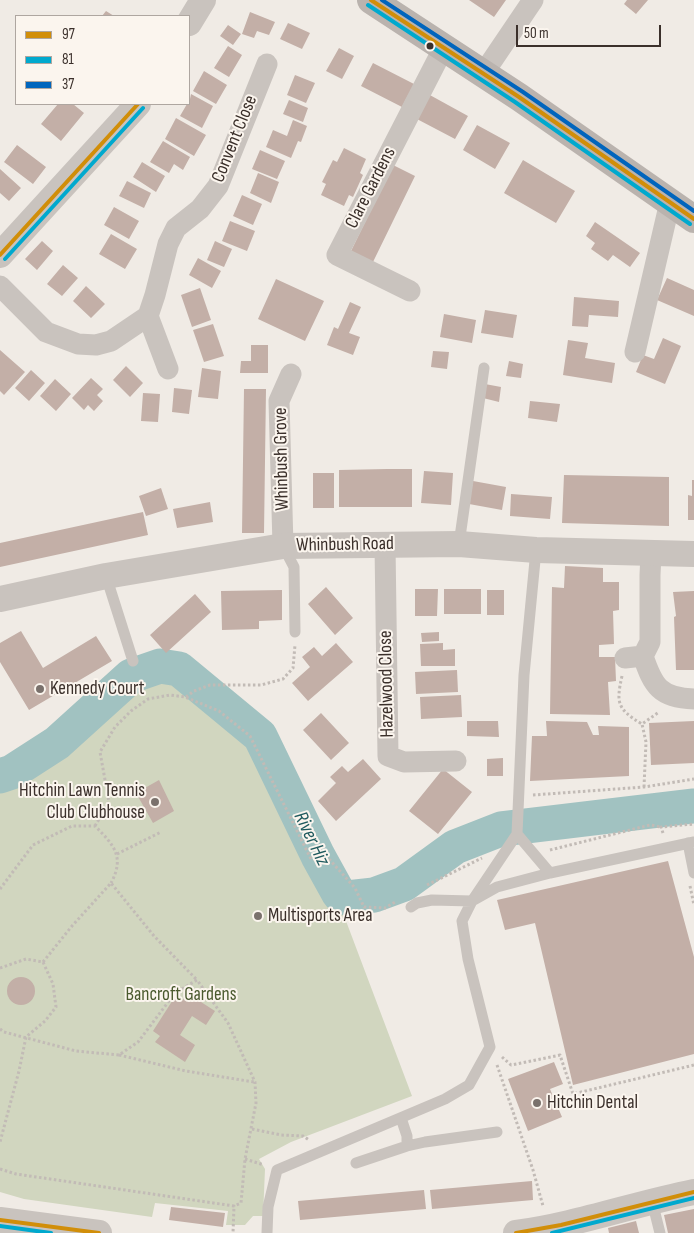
<!DOCTYPE html>
<html>
<head>
<meta charset="utf-8">
<style>
	body { margin:0 }
	#map { position:relative; width:694px; height:1233px; overflow:hidden; background:#f0ebe5; font-family:"Sofia Sans Condensed",sans-serif }
	canvas { display:block }
	.legend { position:absolute; left:15px; top:15px; width:175px; height:90px; box-sizing:border-box; background:#fbf5ee; border:1px solid #aea6a0; margin:0; padding:6px 9px; list-style:none; font-size:15px; color:#3b302b }
	.legend li { display:flex; align-items:center; gap:10px; height:25px }
	.legend b { width:25px; border:1px solid #aea6a0 }
	.scale { position:absolute; left:516px; top:25px; width:145px; height:22px; box-sizing:border-box; border:2px solid #3b302b; border-top:0; padding-left:6px; font-size:15px; line-height:18px; white-space:nowrap; color:#3b302b; -webkit-text-stroke:4px #fbf5ee; paint-order:stroke }
</style>
</head>
<body>
<div id="map">
<canvas width="694" height="1233"></canvas>
<ul class="legend">
<li><b style="height:6px;background:#d18e09"></b>97</li>
<li><b style="height:6px;background:#00a9ce"></b>81</li>
<li><b style="height:6px;background:#0065bd"></b>37</li>
</ul>
<div class="scale">50 m</div>
</div>
<script>
const g = document.querySelector('canvas').getContext('2d');
g.lineJoin = 'round';
function paint(path, color) { g.fillStyle = color; g.fill(path, 'evenodd'); }
function trace(path, color, width, dash) { g.strokeStyle = color; g.lineWidth = width; g.lineCap = dash ? 'butt' : 'round'; g.setLineDash(dash || []); g.stroke(path); }
function write(font, color, halo, rows, align = 'center') {
  g.font = font + ' "Sofia Sans Condensed",sans-serif'; g.lineWidth = 4; g.setLineDash([]); g.textBaseline = 'middle'; g.strokeStyle = halo; g.fillStyle = color; for (const [text, x, y, turn = 0] of rows) {
    g.save(); g.translate(x, y); g.rotate((+turn || 0) * Math.PI / 180); g.textAlign = isNaN(turn) ? turn : align; if (halo) g.strokeText(text, 0, 0); g.fillText(text, 0, 0); g.restore();
  }
}
const green = new Path2D(`
	M173 675 200 706 226 722 246 739 291 827 343 913 412 1096 291 1142 259 1159 265 1169 263 1216H253L245 1225H226L228 1211 155 1203 152 1217 24 1199 0 1192V785L21 779 64 750 130 682Z`);
const river = new Path2D(`
	M0 776 12 772 57 743 131 676 160 666 179 669 260 736 318 856 339 894 347 898 374 895 404 884 455 847 501 829 694 806`);
const building = new Path2D(`
	M469 0H506L494 17Z
	M627 0H648L636 14 624 4Z
	M106 11 114 16H102Z
	M250 12 275 22 269 35 257 31 254 38 242 34Z
	M288 23 310 33 302 49 280 39Z
	M228 25 241 34 233 45 220 36Z
	M228 46 242 55 229 77 214 68Z
	M339 48 354 56 342 79 326 71Z
	M373 63 414 84 402 107 361 86Z
	M204 71 227 85 216 104 193 91Z
	M295 75 315 83 306 103 287 95Z
	M191 94 213 106 202 128 180 116 187 104H189Z
	M428 94 468 116 455 139 415 118Z
	M289 100 308 108 303 122 283 114Z
	M58 104H73L84 113 61 141 41 124Z
	M176 118 206 135 194 156 165 139Z
	M293 120 307 126 301 142 298 141 291 158 266 147 273 130 287 136Z
	M477 125 510 143 495 169 463 150Z
	M163 141 190 157 183 170 174 164 169 173 150 162Z
	M17 145 46 167 33 184 4 162Z
	M344 148 366 159 360 173 363 175 353 197 349 195 344 206 321 195 326 184 322 182 333 160 337 162Z
	M260 150 285 161 277 179 252 169Z
	M523 160 575 191 556 223 504 193Z
	M142 162 165 176 156 192 133 177Z
	M393 165 415 176 372 264 350 253Z
	M0 169 21 188 9 201 0 193Z
	M258 173 279 182 271 203 250 193Z
	M127 181 151 193 144 208 119 196Z
	M242 195 262 204 253 225 233 216Z
	M114 207 139 221 129 239 104 225Z
	M230 221 255 231 247 251 222 241Z
	M595 222 640 253 630 267 613 255 608 261 591 249 595 243 586 236Z
	M111 234 137 249 125 269 99 254Z
	M42 241 53 251 37 270 25 259Z
	M215 241 232 249 224 267 207 260Z
	M198 258 221 271 212 288 189 275Z
	M63 265 78 278 62 296 47 284Z
	M667 278 694 290V316L657 300Z
	M276 279 324 301 305 341 258 319Z
	M86 286 105 304 91 318 73 301Z
	M200 288 211 320 192 327 181 295Z
	M574 297 619 301 618 317 589 315 588 327 572 326Z
	M350 302 361 307 349 333 360 337 353 355 327 345 334 327 338 329Z
	M485 310 517 315 513 338 481 333Z
	M444 314 476 320 472 343 440 337Z
	M213 324 224 356 204 362 193 330Z
	M663 338 681 346 665 384 636 372 643 355 654 359Z
	M568 340 588 343 585 358 615 363 612 383 563 375Z
	M251 345H268V373H240L241 361H251Z
	M0 350 25 372 4 395 0 391Z
	M433 351 449 352 447 369 431 367Z
	M509 361 523 364 521 378 506 376Z
	M126 366 143 383 130 397 113 380Z
	M202 368 221 371 218 399 198 397Z
	M31 370 45 383 29 401 15 388Z
	M91 378 103 389 97 395 103 401 94 411 88 405 84 410 72 398Z
	M55 379 71 394 56 411 40 396Z
	M485 384 501 387 499 402 483 398Z
	M174 388 192 390 189 414 172 412Z
	M244 389H266L264 533H242Z
	M143 393 160 394 158 422 141 421Z
	M530 401 560 404 557 422 528 418Z
	M387 469H412V507H339V470Z
	M424 471 453 473 451 505 421 503Z
	M313 473H334V508H313Z
	M564 475 669 477V526L562 523Z
	M692 480H694V520H688V495L692 496Z
	M473 481 506 487 502 510 469 504Z
	M161 488 168 509 146 516 139 496Z
	M511 494 552 497 550 519 510 516Z
	M210 502 213 522 177 528 173 509Z
	M143 512 148 535 0 567V543Z
	M565 566 603 568V582H619V610L613 611 614 644 599 645V657H615L616 681 608 682 610 715 550 714 552 587 564 588Z
	M326 587 353 618 335 635 308 604Z
	M415 589H438L437 616H415Z
	M444 589H481V614H444Z
	M282 590V620L259 621V629L222 630 221 591Z
	M487 590H504V615H487Z
	M694 591V670H676L674 617 676 616 673 592Z
	M195 594 211 612 166 653 150 635Z
	M21 631 43 668 96 636 112 661 29 710 0 662V643Z
	M439 632V641L422 642 421 633Z
	M336 643 353 662 308 701 292 683 310 667 302 657 314 647 322 656Z
	M443 643V650L455 649V666H421L420 644Z
	M457 670 458 692 416 694 415 672Z
	M461 695 462 717 421 719 420 697Z
	M321 713 349 743 331 760 303 730Z
	M467 721H498L499 737 467 736Z
	M546 721 587 722 593 735H599L598 726 629 727V776L530 781 532 736H547Z
	M694 721V763L651 765 649 723Z
	M503 758V776H487V759Z
	M363 759 381 779 336 821 318 801 336 783 330 777 342 766 348 772Z
	M443 769 472 792 438 834 409 811Z
	M159 780 174 811 153 823 136 793Z
	M668 861 694 957V1054L573 1085 535 923 505 930 497 900Z
	M7 991a14 14 0 1 1 28 0a14 14 0 1 1-28 0Z
	M187 993 215 1011 206 1025 192 1016 180 1035 195 1045 185 1062 155 1042 160 1036 153 1031 176 995 183 1000Z
	M554 1062 563 1084 550 1089 562 1117 528 1131 508 1079Z
	M532 1181 533 1200 432 1209 430 1190Z
	M424 1190 426 1209 300 1220 298 1201Z
	M171 1207 225 1213 223 1227 169 1220Z
	M694 1209V1233H668L664 1215Z
	M636 1221 639 1233H609L608 1228Z`);
const path = new Path2D(`
	M622 676C616 703 617 709 642 724
	M186 697 194 691 210 685H261L283 679 293 668 295 645
	M644 787 646 742 642 724 659 712
	M533 795 644 787 694 779
	M95 826 109 802 100 752 115 727 131 711 148 699 170 695 185 697 219 711 250 736 311 859 330 860 355 888 364 907 385 908 397 901
	M663 833 661 827 694 824
	M550 850 650 825 661 827
	M117 854 161 832
	M427 885 482 858
	M690 886 694 905
	M0 889 33 845 72 826H95C114 845 125 857 111 883
	M43 962 72 926 111 883 154 936 197 980
	M0 968 26 959 43 962 53 984 56 1007 45 1021 26 1037 19 1071 0 1142
	M0 1029 4 1032 76 1051 119 1055 138 1042 175 993 197 980 228 1023 255 1082 256 1103 245 1159 241 1203 234 1206
	M119 1055 186 1071 254 1082
	M502 1057 511 1065 560 1055 573 1094 694 1065
	M497 1065 533 1170 543 1206
	M252 1129 281 1135 303 1136 309 1140
	M245 1159 264 1165
	M0 1169 16 1174 234 1206 233 1233`);
const service = new Path2D(`
	M459 544 484 368
	M283 546 294 567 295 632
	M106 576 133 661
	M517 834 550 873
	M688 843 694 873
	M411 907 417 903 432 900 472 901 497 887 550 873 694 842
	M401 1118 407 1136V1146L425 1142 497 1132
	M356 1163 407 1146
	M652 1201 660 1233
	M267 1233 268 1207 277 1170 445 1099 469 1085 490 1047 468 959 462 921 472 901 517 834 524 675 536 550`);
const minor = new Path2D(`
	M483 74 533 0
	M0 286 46 332 78 344 96 345 111 341 148 316 155 295 168 244 176 228 200 209 218 186 267 64
	M410 291 337 255 444 47
	M148 316 168 369
	M635 352 670 202
	M385 545 388 756 404 762 456 761
	M283 546 279 401 291 374
	M643 656C653 686 660 698 694 699
	M625 658 643 656 650 642V575L651 554`);
const tertiary = new Path2D(`
	M189 23 203 0
	M0 255 138 104
	M0 599 106 576 283 546 459 544 536 550 694 554
	M0 1220 99 1233
	M516 1233C576 1225 634 1204 694 1192`);
const secondary = new Path2D(`
	M371 0 519 97 694 219`);
const bus1 = new Path2D(`
	M371 0 519 97 694 219
	M0 255 138 104
	M0 1220 99 1233
	M516 1233 561 1225 694 1192`);
const bus2 = new Path2D(`
	M368 5 515 102 690 224
	M5 259 143 108
	M0 1226 51 1233
	M552 1233 694 1198`);
const bus3 = new Path2D(`
	M382 0 523 92 694 211`);
const markers = [
	[430,46,4.5,"#3b302b"],
	[40,689,5,"#7a716c"],
	[155,802,5,"#7a716c"],
	[258,916,5,"#7a716c"],
	[537,1103,5,"#7a716c"]
];
const streetNames = [
	["Convent Close",235,139,-68],
	["Clare Gardens",371,188,-63],
	["Whinbush Grove",282,459,-91],
	["Whinbush Road",345,545,-1],
	["Hazelwood Close",387,684,-91]
];
const poiNames = [
	["Kennedy Court",50,689],
	["Hitchin Lawn Tennis",145,791,"right"],
	["Club Clubhouse",145,813,"right"],
	["Multisports Area",268,916],
	["Hitchin Dental",547,1103]
];
const parkNames = [
	["Bancroft Gardens",181,995]
];
const waterNames = [
	["River Hiz",311,839,64]
];
paint(green, '#d1d6bf');
trace(river, '#a1c2c1', 35);
paint(building, '#c3afa7');
trace(path, '#c2bbb6', 3, [2.5, 2.5]);
trace(service, '#c9c3be', 11);
trace(minor, '#c9c3be', 21);
trace(tertiary, '#c9c3be', 26);
trace(secondary, '#bab3ae', 28);
trace(bus1, '#d18e09', 4);
trace(bus2, '#00a9ce', 4);
trace(bus3, '#0065bd', 4);
for (const [x, y, r, color] of markers) { const dot = new Path2D(); dot.arc(x, y, r, 0, 2 * Math.PI); g.fillStyle = color; g.fill(dot); trace(dot, '#fbf5ee', 2); }
write('19px', '#3b302b', '#fbf5ee', streetNames);
write('19px', '#3b302b', '#fbf5ee', poiNames, 'left');
write('19px', '#4a5a2e', '#fbf5ee', parkNames);
write('italic 20px', '#1f5a5e', '#fbf5ee', waterNames);
</script>
</body>
</html>
